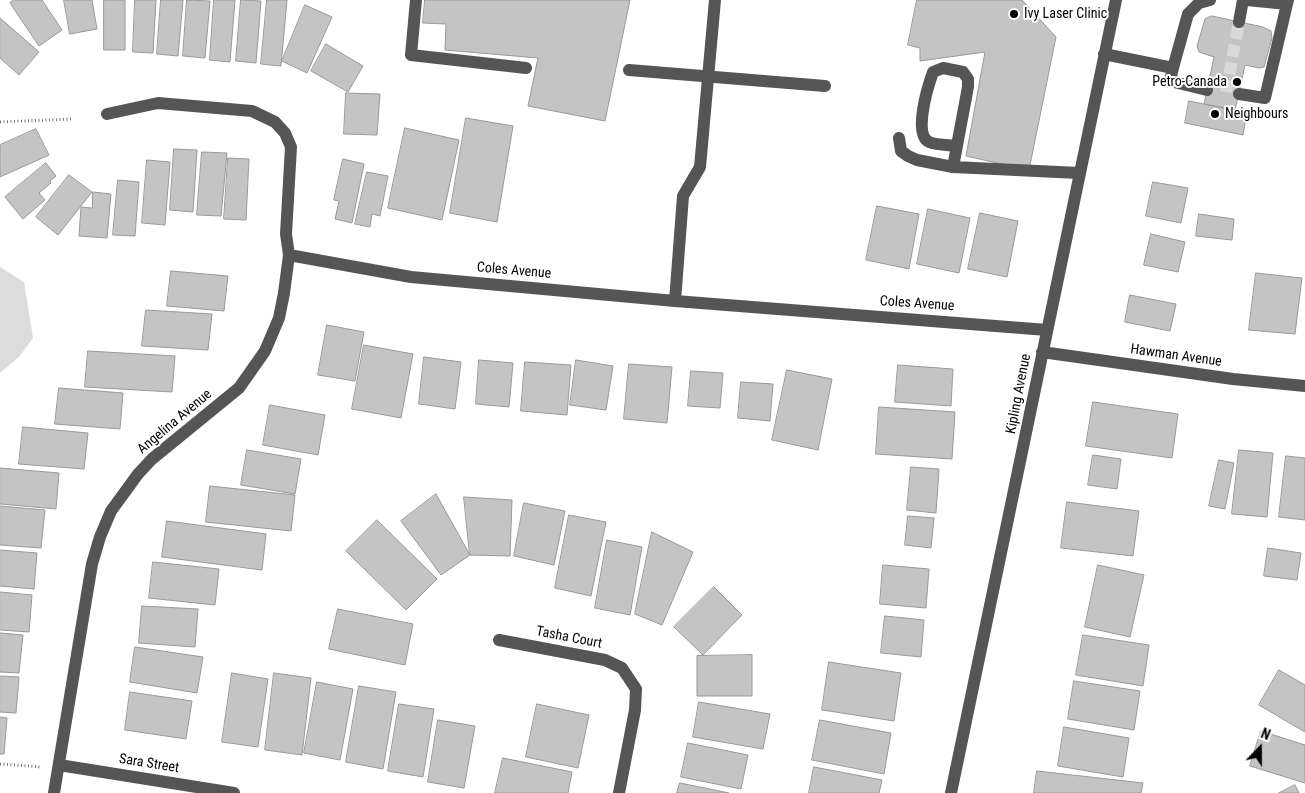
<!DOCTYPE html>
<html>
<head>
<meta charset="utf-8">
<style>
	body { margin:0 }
	#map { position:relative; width:1305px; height:793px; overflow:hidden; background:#fff; font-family:"Roboto Condensed",sans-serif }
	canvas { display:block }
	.north { position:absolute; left:1235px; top:723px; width:50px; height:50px; -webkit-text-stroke:4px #fff; paint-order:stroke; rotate:22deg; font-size:14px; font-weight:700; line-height:20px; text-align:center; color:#000 }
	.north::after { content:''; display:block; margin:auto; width:18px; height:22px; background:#000; clip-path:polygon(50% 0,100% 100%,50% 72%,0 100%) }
</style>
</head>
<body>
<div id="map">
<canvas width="1305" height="793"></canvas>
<div class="north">N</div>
</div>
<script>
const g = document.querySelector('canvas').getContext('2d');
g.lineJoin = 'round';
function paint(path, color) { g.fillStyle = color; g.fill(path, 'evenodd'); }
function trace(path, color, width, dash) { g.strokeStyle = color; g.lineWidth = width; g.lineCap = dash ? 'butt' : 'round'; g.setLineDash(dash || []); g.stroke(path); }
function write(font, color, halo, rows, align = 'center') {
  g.font = font + ' "Roboto Condensed",sans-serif'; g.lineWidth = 4; g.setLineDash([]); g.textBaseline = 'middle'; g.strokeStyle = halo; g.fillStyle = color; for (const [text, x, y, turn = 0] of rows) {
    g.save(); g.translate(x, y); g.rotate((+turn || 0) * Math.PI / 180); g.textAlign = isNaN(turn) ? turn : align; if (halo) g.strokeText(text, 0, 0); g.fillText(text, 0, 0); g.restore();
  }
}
const green = new Path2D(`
	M0 267 24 282 33 338 19 357 0 373Z`);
const building = new Path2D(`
	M14 0H42L62 30 39 46 10 3Z
	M64 0H92L97 29 70 34Z
	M104 0H125V50H104Z
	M135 0H156L153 53 133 52Z
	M161 0H183L178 56 157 54Z
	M187 0 210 1 205 58 183 56Z
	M214 0H235L230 62 210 60Z
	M241 0 261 1 256 63 236 61Z
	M267 0H287L281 66 261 64Z
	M425 0H630L605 121 528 106 538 58 445 50 446 24 423 23Z
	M917 0H1022L1056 37 1029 170 966 156 985 52 920 61V48L908 45Z
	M305 5 332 17 307 73 282 61Z
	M1212 16 1263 27 1271 31 1272 38 1264 67 1259 68 1245 65 1235 110 1204 104 1214 57 1199 52 1197 46 1205 19Z
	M0 18 39 52 19 75 0 58Z
	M326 44 363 66 348 92 311 71Z
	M346 93 380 94 377 135 344 134Z
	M1189 101 1247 113 1243 135 1185 123Z
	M466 118 513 126 497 222 450 213Z
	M405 128 459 140 442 220 388 208Z
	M36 129 49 155 0 177V145Z
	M174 149 197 150 193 212 170 210Z
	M202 152 227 153 221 216 197 215Z
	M228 158 249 159 246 220 224 219Z
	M343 159 364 164 352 223 335 219 339 201 334 200Z
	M147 160 170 162 165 225 142 223Z
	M46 163 56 176 50 181 51 183 39 193 45 200 23 219 5 197Z
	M367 172 388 176 380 216 372 214 370 227 355 224Z
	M69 175 92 192 58 235 36 217Z
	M118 180 139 182 135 236 113 235Z
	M1153 182 1188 188 1181 223 1146 216Z
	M93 192 111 194 107 238 79 236 81 207 92 208Z
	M877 206 919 214 909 269 866 260Z
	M928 209 970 218 959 273 917 264Z
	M980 213 1018 221 1007 277 968 269Z
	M1199 214 1234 219 1232 240 1196 236Z
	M1151 234 1185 242 1178 272 1144 265Z
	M171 271 228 276 224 311 167 306Z
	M1256 273 1302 278 1295 334 1249 330Z
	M1130 295 1176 304 1170 331 1125 322Z
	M146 310 212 314 208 350 142 346Z
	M327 325 364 332 355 381 318 375Z
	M364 345 413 354 401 418 352 409Z
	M88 351 175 356 172 392 85 387Z
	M424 357 461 362 455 409 419 404Z
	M479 360 513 363 509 407 476 404Z
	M576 360 613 366 606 410 570 405Z
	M525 362 571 365 567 415 521 411Z
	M629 364 672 367 667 423 624 419Z
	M898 365 953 369 951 406 895 402Z
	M787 370 832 379 818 450 772 440Z
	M691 371 723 373 720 408 688 406Z
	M741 382 773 384 770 421 738 418Z
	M59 388 123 393 120 429 55 424Z
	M1093 402 1178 414 1172 458 1086 446Z
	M270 405 325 415 318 455 263 445Z
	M879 407 955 412 952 459 876 454Z
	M23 427 88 433 84 469 19 464Z
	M247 450 301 459 295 494 241 485Z
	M1239 450 1273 453 1267 517 1232 514Z
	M1093 455 1121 459 1117 489 1088 485Z
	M1286 456 1305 458V520L1279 517Z
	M1219 460 1234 463 1225 509 1209 506Z
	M911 467 939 469 936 513 907 510Z
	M0 468 59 473 56 509 0 504Z
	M210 486 295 495 291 531 206 522Z
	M436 494 470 555 441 575 401 521Z
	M464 497 512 500 510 556 470 555Z
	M1067 502 1139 511 1133 556 1061 548Z
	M524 503 565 511 554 565 514 556Z
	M0 506 45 510 41 548 0 545Z
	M569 515 606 522 591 596 555 588Z
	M908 516 934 518 931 548 905 545Z
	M377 520 437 579 406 610 346 551Z
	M167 521 266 534 262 570 162 557Z
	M652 532 693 552 662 625 635 614Z
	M607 540 642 547 630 615 595 608Z
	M1268 548 1301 553 1297 580 1264 576Z
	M0 550 37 553 34 589 0 586Z
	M153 562 219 569 215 605 149 598Z
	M883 565 929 569 926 608 880 604Z
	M1098 565 1144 575 1130 637 1085 627Z
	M714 587 742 615 703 655 674 627Z
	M0 592 32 595 29 632 0 630Z
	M142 606 198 609 195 647 139 643Z
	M338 609 413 624 405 665 329 649Z
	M885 616 924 620 921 657 881 653Z
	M0 633 23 635 19 673 0 672Z
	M1083 635 1149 645 1143 686 1076 675Z
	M135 647 203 657 197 693 130 682Z
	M752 655V696H697V656Z
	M829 662 901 673 894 721 822 710Z
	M1279 670 1305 685V732L1259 705Z
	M232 673 268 679 258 747 222 742Z
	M274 673 311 678 302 755 265 750Z
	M0 676 19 677 16 713 0 712Z
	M1074 681 1140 691 1134 730 1068 719Z
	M317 682 353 689 340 760 304 753Z
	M359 686 396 692 383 769 346 762Z
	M130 692 192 701 186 739 125 730Z
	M699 702 770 714 763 749 693 737Z
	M399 704 434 709 423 777 388 771Z
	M537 704 589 715 578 768 526 757Z
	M0 717 7 718 4 754H0Z
	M438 720 475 726 464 788 428 782Z
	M820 720 891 733 884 774 812 760Z
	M1064 727 1129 738 1123 777 1058 766Z
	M1261 731 1305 745V783L1250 766Z
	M688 743 748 755 741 789 681 777Z
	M503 758 572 772 568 793H495Z
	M814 767 882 780 879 793H809Z
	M1037 771 1143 783 1141 793H1034Z
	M680 783 729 793H677Z
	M1295 785 1299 793H1279Z`);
const minorTunnel = new Path2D(`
	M1226 92 1239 22`);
const path = new Path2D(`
	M0 122 72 119
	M0 764 41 767`);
const minor = new Path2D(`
	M416 0 411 55 526 68
	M1247 0 1287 4 1288 0
	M1239 22 1243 0
	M1104 54 1173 68 1188 14 1199 3 1210 0
	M1173 68 1170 81 1207 90
	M629 70 825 86
	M1239 94 1265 98 1287 4
	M899 138 901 151 908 156 917 160 953 167
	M956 146C948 145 937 145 929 142 913 134 928 86 933 72L943 68 963 72 968 79V87L953 167 1079 173
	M289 255 411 277 675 301 1047 330
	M675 301 683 196 700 167 715 0
	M1042 352 1233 379 1305 386
	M499 640 605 660 622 668 636 689 635 710 619 793
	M59 765 234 793
	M54 793 92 564 100 537 111 511 138 474 152 459 239 388 265 351 279 318 284 293 289 255 286 234 291 147 285 133 275 122 252 111 158 103 107 114
	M951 793 1116 0`);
const markers = [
	[1014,14,5,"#000"],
	[1237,82,5,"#000"],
	[1215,114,5,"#000"]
];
const poiNames = [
	["Ivy Laser Clinic",1024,14],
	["Petro-Canada",1227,82,"right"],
	["Neighbours",1225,114]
];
const streetNames = [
	["Coles Avenue",514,271,5],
	["Coles Avenue",917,304,4],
	["Hawman Avenue",1176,356,8],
	["Kipling Avenue",1019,394,-79],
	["Angelina Avenue",175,422,-40],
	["Tasha Court",569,638,11],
	["Sara Street",149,764,9]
];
paint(green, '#dcdcdc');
paint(building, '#c4c4c4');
trace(building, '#999', 1);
trace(minorTunnel, '#d9d9d9', 12, [12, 6]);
trace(path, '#777', 3, [1, 2.5]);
trace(minor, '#555', 12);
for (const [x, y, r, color] of markers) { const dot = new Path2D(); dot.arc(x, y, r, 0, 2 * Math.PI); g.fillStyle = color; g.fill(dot); trace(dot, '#fff', 2); }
write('14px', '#000', '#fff', poiNames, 'left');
write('14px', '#000', '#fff', streetNames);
</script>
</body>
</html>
